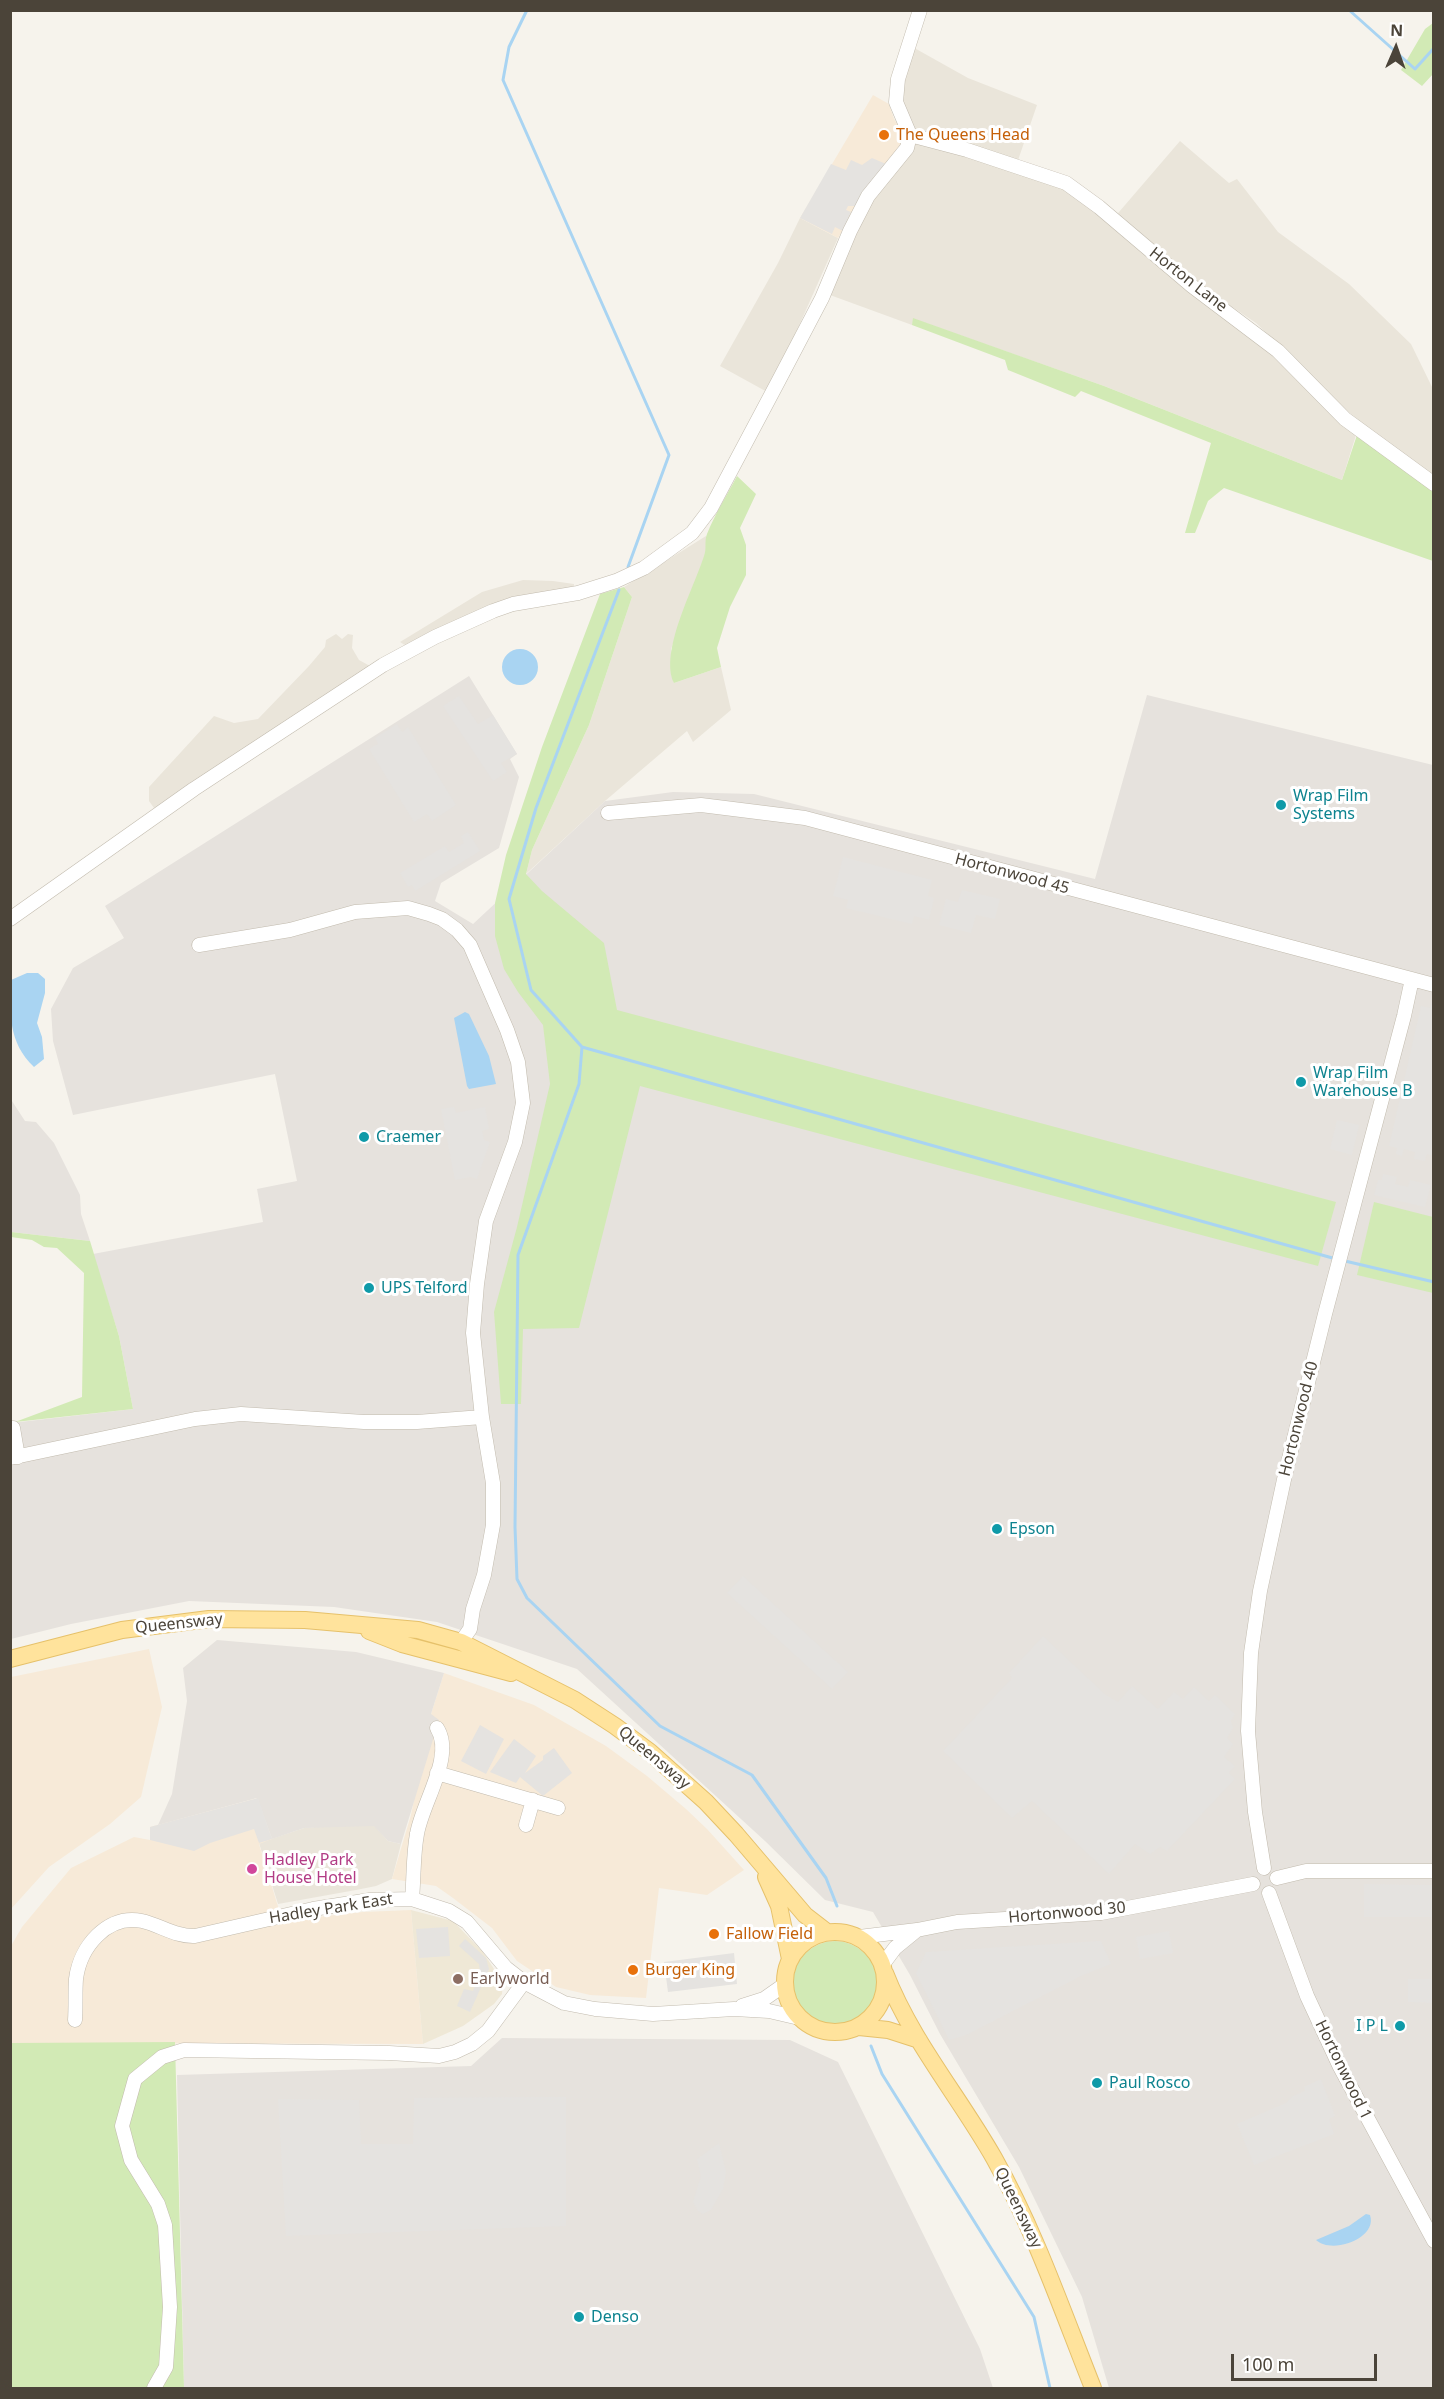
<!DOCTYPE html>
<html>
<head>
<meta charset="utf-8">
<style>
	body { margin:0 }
	#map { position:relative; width:1444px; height:2399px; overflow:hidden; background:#f6f3ec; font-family:"Noto Sans",sans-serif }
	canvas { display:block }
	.frame { position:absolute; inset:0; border:12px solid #4b4439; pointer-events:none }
	.north { position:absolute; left:1366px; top:18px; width:60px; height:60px; -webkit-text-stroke:4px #fff; paint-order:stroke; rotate:2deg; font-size:16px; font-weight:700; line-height:24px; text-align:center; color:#4b4439 }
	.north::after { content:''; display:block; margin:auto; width:21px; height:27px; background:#4b4439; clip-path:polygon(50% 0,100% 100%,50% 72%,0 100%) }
	.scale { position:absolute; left:1231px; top:2354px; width:146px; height:27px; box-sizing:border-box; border:3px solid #4b4439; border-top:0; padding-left:8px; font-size:18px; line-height:21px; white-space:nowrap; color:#4b4439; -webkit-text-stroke:4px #fff; paint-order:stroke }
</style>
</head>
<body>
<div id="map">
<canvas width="1444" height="2399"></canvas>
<div class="frame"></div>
<div class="north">N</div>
<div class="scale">100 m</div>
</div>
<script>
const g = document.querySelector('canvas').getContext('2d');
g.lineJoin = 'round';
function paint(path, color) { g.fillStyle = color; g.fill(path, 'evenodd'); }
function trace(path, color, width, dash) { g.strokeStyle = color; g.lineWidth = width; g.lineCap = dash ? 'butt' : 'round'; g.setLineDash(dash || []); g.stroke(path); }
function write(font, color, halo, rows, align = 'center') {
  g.font = font + ' "Noto Sans",sans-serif'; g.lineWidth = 6; g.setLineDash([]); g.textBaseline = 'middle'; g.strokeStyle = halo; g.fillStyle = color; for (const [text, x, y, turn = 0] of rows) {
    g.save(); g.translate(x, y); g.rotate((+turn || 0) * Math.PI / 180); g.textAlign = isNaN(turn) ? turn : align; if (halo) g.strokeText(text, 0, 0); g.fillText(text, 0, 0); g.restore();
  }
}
const residential = new Path2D(`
	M909 45 968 78 1037 105 1016 166 1066 183 1113 219 1180 141 1229 183 1237 179 1278 232 1349 284 1411 344 1433 389V486L1356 435 1342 480 1104 386 914 319 912 325 830 295 853 235 899 157V111ZM1219 298 1256 323 1344 408 1385 442 1345 419 1216 303Z
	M800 218 838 238 769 393 720 366 778 263Z
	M706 536V553L671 649 674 683 721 667 731 710 693 742 687 731 605 801 526 874 532 850 589 725 632 597 624 587Z
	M523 580 553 581 574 584V589L408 647 400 642 482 592Z
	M336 634 342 639 348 634 353 635 352 648 359 660 370 666 186 791 154 808 149 801V787L214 716 234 723 258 719 309 666 325 647 326 640Z
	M326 1826H375L388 1841 401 1844 392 1879 376 1886 356 1890 278 1904 259 1843 304 1828Z`);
const commercial = new Path2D(`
	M873 95 889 104 894 119 906 136 853 213 838 238 800 218Z
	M149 1649 162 1707 141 1797 110 1824 49 1867 11 1909V1677Z
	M444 1673 534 1705 606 1746 647 1776 686 1809 707 1829 744 1870 707 1895 659 1888 646 1998 590 1995 556 1987 517 1961 492 1928 453 1898 436 1886 392 1879 411 1815 431 1714Z
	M258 1798 272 1839 259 1844 283 1923 299 1919 363 1912 411 1910 423 2044 11 2043V1946L22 1927 71 1868 134 1837 150 1840V1827Z`);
const industrial = new Path2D(`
	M469 676 517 754 510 759 519 777 499 848 441 883 435 901 473 924 605 801 673 792 754 794 1095 879 1147 695 1433 765V2388H1109L1082 2297 1019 2167 940 2034 910 1975 873 1912 825 1900 765 1841 577 1669 437 1622 334 1607 189 1601 71 1624 11 1639V1423L133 1409 119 1336 93 1254 263 1222 257 1189 297 1181 275 1074 73 1115 53 1041 51 1009 73 968 124 938 105 906Z
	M10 1098 25 1121 36 1122 54 1143 80 1195 81 1214 90 1241 11 1232Z
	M217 1640 356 1652 444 1673 431 1714 439 1720 401 1844 388 1841 374 1826 304 1828 272 1839 257 1798 158 1825 172 1794 187 1701 183 1668Z
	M502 2038 790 2040 838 2062 980 2349 993 2388H184L177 2075 471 2066Z`);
const education = new Path2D(`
	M411 1910 453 1921 483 1952 503 1983 502 1994 494 2004 463 2026 423 2044Z`);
const green = new Path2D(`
	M1433 23V74L1422 86 1401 70 1425 29Z
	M913 318 1104 386 1342 480 1357 435 1433 489V561L1224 488 1208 501 1195 533H1185L1211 443 1081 391 1075 397 1008 370 1005 360 912 325Z
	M737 476 756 494 740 528 746 545V575L730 607 717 648 721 667 674 683C659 652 694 588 704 556 707 549 704 541 707 534 715 514 727 495 737 476Z
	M624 587 632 597 589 725 532 850 526 874 542 891 604 943 617 1010 1336 1202 1318 1266 640 1086 579 1328 523 1329 521 1404H501L494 1312 517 1227 550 1084 543 1025 518 992 504 969 495 936V903L506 855 542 747 600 594Z
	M1374 1202 1433 1217V1293L1357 1275Z
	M11 1232 90 1241 119 1336 133 1409 15 1422 82 1397 84 1273 57 1248 44 1247 32 1240 11 1237Z
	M793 1983a42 42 0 1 1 84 0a42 42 0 1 1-84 0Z
	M175 2042 184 2388H11L10 2043Z`);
const parking = new Path2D(`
	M872 158 886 164 856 206H848L846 210 851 212 843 231 835 227 832 234 800 218 831 164 846 170 851 160 862 165Z
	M459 696 478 724 493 715 517 754 501 763 507 772 493 781 443 706Z
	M397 724 402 732 408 727 456 805 432 821 427 814 414 822 369 749 378 744 375 738Z
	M468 832 480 851 415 891 412 885 408 887 400 873 445 846 449 852 464 843 461 836Z
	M843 857 932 880 928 896 934 898 929 920 914 916 912 924 846 908 848 900 833 896Z
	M962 890 1000 899 995 919 976 915 971 933 939 925 946 899 958 902Z
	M1432 1001H1434V1156L1427 1154 1425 1161 1414 1159 1415 1152 1404 1149 1402 1156 1396 1154 1397 1148 1389 1146 1421 1006 1430 1008Z
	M454 1107 456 1113 485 1107 489 1129 482 1131 484 1140 490 1142 477 1179 471 1177 455 1180 441 1109Z
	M1337 1120 1359 1125 1352 1155 1330 1149Z
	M1383 1174 1397 1177 1395 1184 1408 1187 1410 1180 1431 1185 1425 1207 1374 1195 1378 1180H1382Z
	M743 1576 848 1672 832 1689 727 1593Z
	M1043 1636 1106 1695 1118 1702 1132 1686 1158 1709 1174 1692 1183 1699 1194 1687 1209 1701 1215 1695 1235 1714 1231 1721 1233 1728 1227 1738 1233 1744 1224 1757 1235 1766 1229 1773 1235 1779 1167 1851 1160 1847 1150 1854 1135 1844 1109 1874 1032 1801 1012 1818 943 1751 1012 1678 1009 1673Z
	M480 1725 504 1739 486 1774 461 1761Z
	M514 1739 536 1756 525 1773 543 1760V1756L554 1748 572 1773 543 1796 520 1777 516 1783 490 1772Z
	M258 1798 272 1839 259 1843 254 1829 210 1843 194 1851 150 1840V1827Z
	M1364 1884 1433 1885V1917H1364Z
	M448 1927 450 1956 419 1958 416 1929Z
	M1169 1931 1173 1953 1140 1959 1136 1937Z
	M465 1939 486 1958 489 1969 470 2012 457 2006 464 1989 473 1991 480 1974 479 1964 459 1946Z
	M1101 1941 1111 1964 1081 1976 966 2035 949 2040 916 1973 926 1952Z
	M734 1953 737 1984 668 1992 664 1962Z
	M1408 1979H1433V2003L1408 2002Z
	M1321 2079 1335 2116 1329 2119 1334 2134 1254 2165 1237 2124 1286 2103 1293 2096 1305 2091 1304 2087Z
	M566 2097V2226L286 2236 278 2099 359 2100 361 2144H413L414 2098Z
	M719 2143 726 2172 723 2189 711 2210 703 2214 698 2211 693 2202 701 2176 697 2159Z`);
const water = new Path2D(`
	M502 667a18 18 0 1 1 36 0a18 18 0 1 1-36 0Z
	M27 973H38L45 979V993L37 1023 42 1037 44 1059 34 1067C8 1042 10 1014 11 980Z
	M465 1012 469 1014 489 1056 496 1084 469 1089 467 1086 454 1018Z
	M1366 2214 1370 2215C1378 2238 1332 2255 1316 2240L1349 2226Z`);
const stream = new Path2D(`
	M527 10 509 47 503 80 669 455 628 567
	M1349 10 1415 69 1434 48
	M619 590 536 808 509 899 531 990 582 1047 1336 1259
	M582 1047 579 1084 518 1255 515 1527 517 1579 527 1598 660 1726 752 1775 826 1878 837 1906
	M1345 1261 1434 1282
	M871 2046 882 2074 1034 2317 1050 2388`);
const minor = new Path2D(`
	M910 135 967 150 1066 183 1099 207 1192 286 1278 351 1345 419 1434 484
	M608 813 701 805 805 818 1434 985
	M10 919 194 789 383 665 435 637 493 611 513 604 578 593 616 581 644 568 692 533 711 508 779 380 822 298 850 231 868 196 907 148 910 135 896 102 898 79 920 10
	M199 945 290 930 355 912 408 908 429 914 442 919 457 930 470 945 507 1030 518 1062 523 1103 515 1142 486 1221 477 1284 473 1333 482 1417 493 1483V1525L484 1575 473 1609 470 1629 461 1642
	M13 1428 18 1457
	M10 1458 195 1419 241 1414 364 1422H417L482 1417
	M437 1773 558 1808
	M526 1825 533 1800
	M1264 1868 1255 1812 1248 1731 1251 1653 1260 1591 1285 1475 1325 1314 1404 1016 1412 979
	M1277 1878 1306 1871H1434
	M1269 1893 1307 1996 1340 2067 1434 2241
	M412 1899C414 1878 413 1855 417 1834 422 1803 455 1756 437 1728
	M859 1937 917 1930 957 1922 1101 1913 1253 1884
	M883 1964 895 1948 917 1930
	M742 2006 764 1999 784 1985
	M75 2020C76 2007 75 1992 76 1979 80 1947 107 1914 142 1921 160 1925 176 1937 195 1936L313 1909 370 1900 412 1899 449 1911 467 1922 506 1968 524 1982 564 2003 595 2009 653 2014 734 2009 769 2011 799 2018
	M154 2388 166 2367 170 2307 165 2225 158 2204 131 2160 122 2126 135 2079 162 2057 184 2050 389 2053 439 2056 455 2052 472 2044 488 2031 524 1982`);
const major = new Path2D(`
	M369 1631 402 1644 511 1673
	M10 1659 122 1630 209 1619 305 1620 418 1630 461 1642 575 1700 615 1726 650 1752 706 1802 736 1834 805 1915 827 1932
	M766 1877 779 1906 790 1959
	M785 1982a50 50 0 1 1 100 0a50 50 0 1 1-100 0Z
	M885 1973C911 2040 958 2095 994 2158 1035 2231 1062 2310 1093 2388
	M859 2027 888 2030 919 2040`);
const markers = [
	[884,135,6,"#e8710a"],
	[1281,805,6,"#0f9aa8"],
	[1301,1082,6,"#0f9aa8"],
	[364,1137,6,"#0f9aa8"],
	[369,1288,6,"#0f9aa8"],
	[997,1529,6,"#0f9aa8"],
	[252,1869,6,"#d1479c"],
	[714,1934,6,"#e8710a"],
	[633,1970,6,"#e8710a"],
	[458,1979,6,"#8d6e63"],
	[1400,2026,6,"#0f9aa8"],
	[1097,2083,6,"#0f9aa8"],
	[579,2317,6,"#0f9aa8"]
];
const foodNames = [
	["The Queens Head",896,135],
	["Fallow Field",726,1934],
	["Burger King",645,1970]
];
const streetNames = [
	["Horton Lane",1188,280,38],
	["Hortonwood 45",1012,874,15],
	["Hortonwood 40",1299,1419,-76],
	["Queensway",179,1624,-6],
	["Queensway",654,1758,40],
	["Hadley Park East",331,1909,-9],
	["Hortonwood 30",1067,1913,-5],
	["Hortonwood 1",1343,2070,64],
	["Queensway",1018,2208,64]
];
const cultureNames = [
	["Wrap Film",1293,796],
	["Systems",1293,814],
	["Wrap Film",1313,1073],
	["Warehouse B",1313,1091],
	["Craemer",376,1137],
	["UPS Telford",381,1288],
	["Epson",1009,1529],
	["I P L",1388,2026,"right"],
	["Paul Rosco",1109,2083],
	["Denso",591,2317]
];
const hotelNames = [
	["Hadley Park",264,1860],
	["House Hotel",264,1878]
];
const educationNames = [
	["Earlyworld",470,1979]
];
paint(residential, '#eae5da');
paint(commercial, '#f7ead8');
paint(industrial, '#e6e2dd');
paint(education, '#efe8d6');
paint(green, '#d2eab5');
paint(parking, '#e5e3e0');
paint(water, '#a9d4f2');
trace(stream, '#a9d4f2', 3);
trace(minor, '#c2bbae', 15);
trace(major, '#e6c16a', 18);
trace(minor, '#fff', 14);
trace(major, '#ffe39c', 16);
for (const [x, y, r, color] of markers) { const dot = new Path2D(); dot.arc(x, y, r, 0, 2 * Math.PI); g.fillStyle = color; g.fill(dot); trace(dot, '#fff', 2); }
write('16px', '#c56008', '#fff', foodNames, 'left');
write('16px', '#4b4439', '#fff', streetNames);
write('16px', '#0d838f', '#fff', cultureNames, 'left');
write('16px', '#b23c85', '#fff', hotelNames, 'left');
write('16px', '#785e54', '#fff', educationNames, 'left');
</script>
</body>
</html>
